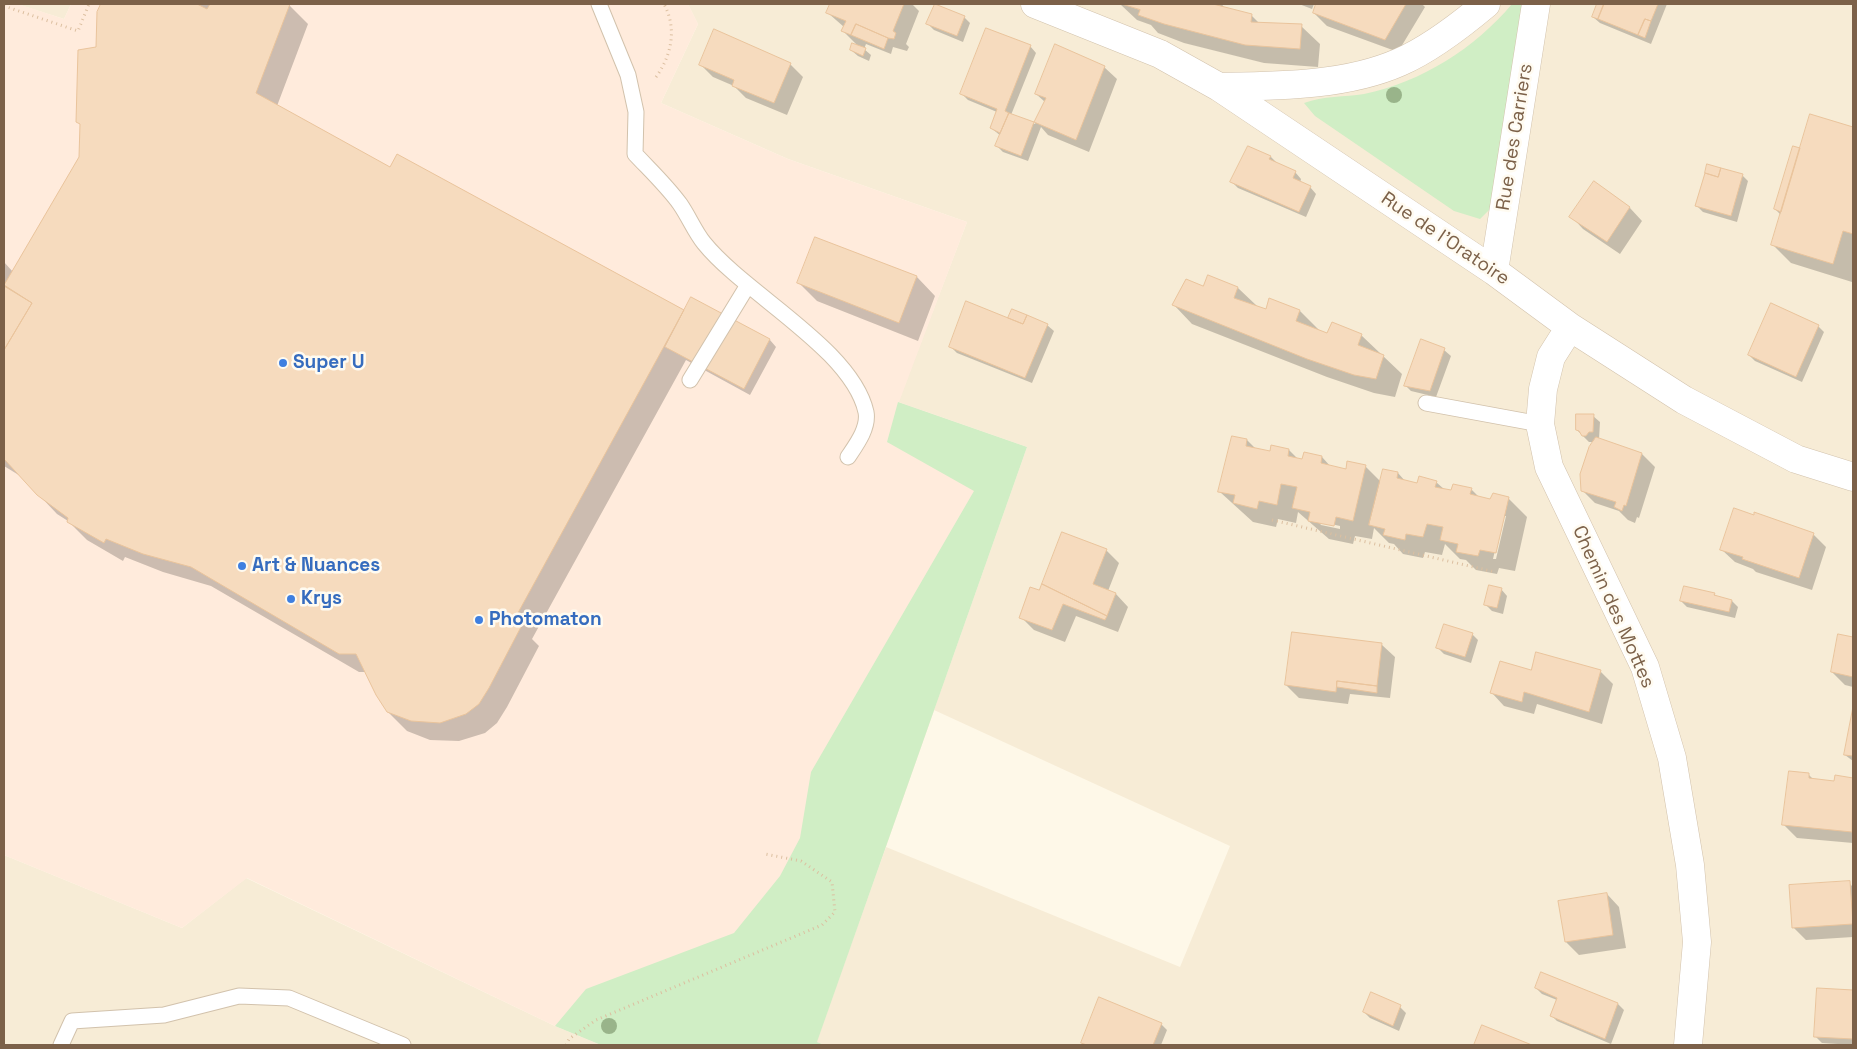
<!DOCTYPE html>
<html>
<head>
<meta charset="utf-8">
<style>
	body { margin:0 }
	#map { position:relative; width:1857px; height:1049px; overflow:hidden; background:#fef8e8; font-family:"Space Grotesk",sans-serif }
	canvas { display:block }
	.frame { position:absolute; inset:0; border:5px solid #7c6149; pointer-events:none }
</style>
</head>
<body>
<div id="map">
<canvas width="1857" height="1049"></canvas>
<div class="frame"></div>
</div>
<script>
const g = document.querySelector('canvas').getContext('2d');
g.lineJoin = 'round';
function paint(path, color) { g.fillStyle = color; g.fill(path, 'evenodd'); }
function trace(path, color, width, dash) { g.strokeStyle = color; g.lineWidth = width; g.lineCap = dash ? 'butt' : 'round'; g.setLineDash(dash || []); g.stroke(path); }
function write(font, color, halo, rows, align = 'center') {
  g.font = font + ' "Space Grotesk",sans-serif'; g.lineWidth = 5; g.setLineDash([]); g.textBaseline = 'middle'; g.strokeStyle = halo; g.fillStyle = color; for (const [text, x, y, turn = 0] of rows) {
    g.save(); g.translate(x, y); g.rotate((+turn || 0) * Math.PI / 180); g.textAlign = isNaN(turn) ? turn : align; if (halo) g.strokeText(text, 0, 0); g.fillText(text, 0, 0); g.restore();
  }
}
const residential = new Path2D(`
	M17 4H71L64 19Z
	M688 4H1853V1045H824L816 1042 886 847 1180 967 1230 846 934 710 1027 447 898 402 967 222 788 159 661 103 698 24Z
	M4 855 182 928 246 878 555 1026 601 1045H4Z`);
const commercial = new Path2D(`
	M4 4H18L64 19 71 4H688L698 24 661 103 788 159 967 222 899 402 1027 447 817 1042 824 1045H601L555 1026 247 878 182 928 4 855Z`);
const green = new Path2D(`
	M1512 4H1530L1491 208 1480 219 1454 211 1315 116 1304 103C1323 96 1345 97 1364 94 1422 82 1475 48 1512 4Z
	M898 402 1027 447 817 1042 824 1045H601L555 1026 586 989 734 933 780 876 800 838 811 772 974 491 887 442Z`);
const shadow = new Path2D(`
	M103 4H285L289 5 308 24 277 106 390 169 398 156 684 313 692 299 770 340 776 347 750 395 686 360 532 639 539 646 507 707 497 723 485 733 459 741 430 740 407 731 388 712 366 672H359L211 586 163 572 125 557 123 561 87 540 68 521 57 514 22 477 4 466V262L13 272 80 157 82 126 77 121 97 48 98 12Z
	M831 4H912L919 11 906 44 909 47 907 51 893 47 891 54 866 44 864 49 871 55 869 61 858 56 851 50 859 47 842 30 844 27 828 13Z
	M1120 4H1222L1224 8 1251 15 1259 23 1301 26 1320 44 1318 67 1264 63 1184 43 1158 33 1151 25 1137 20Z
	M1299 4H1314L1312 9Z
	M1317 4H1422L1425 7 1398 52 1327 26 1314 13Z
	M1599 4H1667L1651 44 1600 23 1593 17Z
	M964 17 970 23 963 42 934 30 928 24Z
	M1030 46 1036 53 1011 115 1035 124 1045 102 1036 94 1104 67 1117 79 1089 152 1048 135 1041 127 1028 161 1003 152 997 146 1001 136 991 128 997 112 968 100 962 94Z
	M700 64H790L803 77 787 115 746 98 734 86 713 77Z
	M1811 116 1853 129 1852 282 1791 263 1772 244 1781 215 1775 209 1801 151Z
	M1248 147 1271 157 1277 163 1295 172 1301 179 1300 183 1310 187 1316 194 1306 217 1238 188 1232 182Z
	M1742 175 1748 181 1737 222 1703 212 1697 206Z
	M1595 183 1630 208 1642 221 1620 254 1583 229 1571 216Z
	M917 277 935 296 918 341 817 301 798 282Z
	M1204 288H1238L1257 306 1267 311 1270 300 1300 311 1319 330 1328 335H1361L1402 374 1395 397 1374 393 1327 377 1192 324 1174 305Z
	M1009 319 1047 325 1054 331 1032 383 957 353 950 346Z
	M1818 326 1824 332 1802 382 1755 361 1749 355Z
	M1444 350 1451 356 1436 397 1411 391 1405 385Z
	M1593 416 1600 422 1599 439 1642 454 1655 467 1639 518 1637 517 1635 523 1628 520 1619 511 1595 503 1582 490 1594 442H1589L1577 430Z
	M1247 440 1256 449 1270 452 1289 450 1298 459 1303 460 1322 457 1331 467 1347 470 1365 466 1381 482 1398 473 1405 481 1418 484 1436 482 1445 490 1452 492 1471 489 1480 498 1491 501 1508 498 1527 517 1515 571 1499 568 1497 574 1476 570 1466 560 1460 559 1445 544 1442 555 1425 552 1423 558 1403 554 1394 544 1389 543 1374 528 1372 539 1355 536 1353 544 1329 539 1298 512 1296 523 1278 519 1276 527 1253 522 1220 492ZM1503 516H1506L1496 559H1493ZM1318 521 1340 526V529L1321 525Z
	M1755 516 1813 534 1826 547 1812 590 1756 572 1753 569 1735 562 1722 550Z
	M1106 550 1119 563 1108 591 1116 594 1128 607 1118 632 1076 616 1065 642 1034 630 1021 617 1039 592Z
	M1501 589 1507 596 1503 614 1492 611 1486 605Z
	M1714 594 1718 597 1732 601 1738 607 1735 618 1687 607 1681 601Z
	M1472 634 1478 640 1471 663 1444 654 1438 648Z
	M1839 636 1853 638V687L1845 685 1832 672Z
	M1382 645 1395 657 1390 698 1350 694 1348 704 1299 698 1286 685Z
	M1600 671 1613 684 1602 724 1537 704 1534 714 1504 706 1492 693 1532 672Z
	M1853 713V761L1845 755Z
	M1808 774 1814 780 1836 783V777L1853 779V843L1797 838 1784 825Z
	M1849 883 1853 887V937L1806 940 1793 927Z
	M1607 894 1619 907 1626 948 1579 955 1566 942Z
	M1541 974 1618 1004 1624 1010 1611 1044 1557 1021 1551 1015 1557 1000 1542 994 1536 988Z
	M1818 989 1853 991V1045L1822 1043 1815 1036Z
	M1400 1007 1406 1013 1399 1031 1370 1018 1364 1012Z
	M1161 1024 1167 1030 1161 1045H1085L1083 1043Z
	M1482 1027 1529 1045H1476Z`);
const building = new Path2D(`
	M101 4H197L207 9 210 4H290L256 93 390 167 397 154 684 310 513 622 521 627 489 688 479 704 466 714 440 723 411 721 387 712 376 695 356 654H339L191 567 143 554 106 539 104 543 67 522 68 518 37 495 4 459V350L32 303 4 285 79 157 80 124 76 122 78 50 96 47 97 12Z
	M830 4H904L893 31 896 33 894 39 888 38 856 24 851 35 841 31 846 21 826 13Z
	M935 4 965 16 957 36 926 24Z
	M1122 4H1213L1252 14 1251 22 1302 24 1300 49 1245 45 1164 24 1138 15 1140 10Z
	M1316 4H1406L1385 40 1313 13Z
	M1597 4H1604L1598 19 1592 17Z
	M1604 4H1658L1651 21 1645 19 1638 35 1598 19Z
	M1645 19 1651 21 1645 38 1638 35Z
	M856 24 888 38 884 49 851 35Z
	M986 28 1031 45 1005 111 1009 113 1000 133 990 128 997 109 960 94Z
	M714 29 791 63 774 103 732 86 734 80 699 65Z
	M852 43 866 48 863 56 850 50Z
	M1055 44 1105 66 1076 140 1034 122 1046 98 1035 94Z
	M1009 113 1034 122 1021 156 995 146Z
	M1810 114 1853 127V234L1843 231 1833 264 1771 245Z
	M1248 146 1271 156 1269 159 1296 171 1293 178 1311 186 1299 212 1230 182Z
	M1793 146 1800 148 1781 212 1774 209Z
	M1707 164 1721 168 1718 177 1705 173Z
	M1721 168 1743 174 1731 216 1695 206 1705 173 1718 177Z
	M1594 181 1630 207 1607 242 1569 217Z
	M815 237 917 276 899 323 797 283Z
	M1208 275 1238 287 1234 298 1266 309 1269 298 1300 310 1296 321 1327 333 1332 322 1362 334 1358 345 1384 355 1376 379 1354 375 1307 359 1172 305 1186 279 1203 286Z
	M4 286 32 303 4 350Z
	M691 297 770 339 744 389 665 347Z
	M966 301 1023 324 1027 315 1048 324 1025 378 949 347Z
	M1771 303 1819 325 1796 377 1748 355Z
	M1012 309 1027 315 1023 324 1008 318Z
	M1421 339 1445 348 1430 391 1404 386Z
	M1576 414H1594L1593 432H1589L1586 436H1582L1579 431 1576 430Z
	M1232 436 1247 439 1246 446 1270 451 1271 445 1289 449 1288 456 1302 459 1304 452 1322 456 1321 463 1346 469 1347 461 1366 465 1353 521 1336 517 1334 526 1308 521 1310 512 1292 508 1297 487 1281 484 1277 505 1259 501 1257 509 1233 503 1235 495 1218 492Z
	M1596 437 1642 453 1626 506 1624 505 1622 511 1614 507 1616 502 1581 491 1580 474 1589 447Z
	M1383 469 1398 472 1397 478 1417 483 1419 476 1437 481 1435 487 1451 490 1453 484 1472 488 1470 494 1490 499 1493 493 1509 497 1496 553 1480 550 1478 556 1456 552 1458 544 1440 540 1443 527 1427 524 1423 537 1406 534 1405 540 1383 535 1385 529 1369 525Z
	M1734 508 1754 515V512L1814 533 1799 578 1742 559 1743 557 1720 550Z
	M1062 532 1107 549 1093 584 1116 593 1107 616 1042 584Z
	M1042 584 1107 616 1105 620 1063 604 1052 630 1019 618 1030 587 1039 590Z
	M1489 585 1502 588 1497 608 1484 605Z
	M1684 586 1715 593 1714 595 1732 600 1729 612 1680 601Z
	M1444 624 1473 633 1465 657 1436 648Z
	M1292 632 1382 643 1377 686 1337 681 1336 692 1285 685Z
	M1838 634 1853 637V677L1831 672Z
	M1536 652 1601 670 1589 712 1524 692 1522 702 1490 693 1500 661 1531 670Z
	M1337 681 1377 686V693L1337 687Z
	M1853 707V756L1844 755Z
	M1789 771 1809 773V778L1834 781 1835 775 1853 778 1852 832 1782 825Z
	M1850 881 1853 924 1792 928 1789 885Z
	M1607 893 1613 935 1565 942 1558 901Z
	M1541 972 1618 1003 1605 1039 1550 1016 1557 998 1535 988Z
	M1817 988 1853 990V1039L1814 1037Z
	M1371 992 1401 1005 1393 1026 1363 1012Z
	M1099 997 1162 1023 1153 1045H1087L1081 1043Z
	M1482 1025 1532 1045H1474Z`);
const path = new Path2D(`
	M4 6 78 31 89 4
	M656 77C672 55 677 28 664 4
	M1272 520 1495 572
	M566 1045 569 1039 596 1020 822 925 835 912 832 882 801 861 765 854`);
const lane = new Path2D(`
	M599 4 628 75 636 112 635 154C650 170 667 186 680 204 689 217 695 232 704 243 745 294 852 349 866 412 869 428 856 445 848 457
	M690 380 748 285
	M1426 403 1540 424
	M61 1045 72 1021 164 1015 239 996 289 998 403 1045`);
const street = new Path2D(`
	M1035 4 1160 54 1219 87 1494 271 1570 327 1684 400 1796 459 1853 477
	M1219 87C1278 86 1346 86 1400 62 1430 49 1461 25 1486 4
	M1494 271 1536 4
	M1570 327 1551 357 1543 389 1540 424 1549 467 1645 667 1672 758 1690 865 1697 942 1688 1045`);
const trees = [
	[1394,95],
	[609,1026]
];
const markers = [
	[283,363,5,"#3f7fe0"],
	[242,566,5,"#3f7fe0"],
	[291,599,5,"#3f7fe0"],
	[479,620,5,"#3f7fe0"]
];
const streetNames = [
	["Rue des Carriers",1515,137,-81],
	["Rue de l'Oratoire",1445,239,34],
	["Chemin des Mottes",1613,607,66]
];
const shopNames = [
	["Super U",293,363],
	["Art & Nuances",252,566],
	["Krys",301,599],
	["Photomaton",489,620]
];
paint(residential, '#f7ecd6');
paint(commercial, '#ffebdc');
paint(green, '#d0eec5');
paint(shadow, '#0003');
paint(building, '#f6dbbe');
trace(building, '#eac49c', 1);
trace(lane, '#d2c2ac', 17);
trace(street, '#d2c2ac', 29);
trace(path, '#dcbfa0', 3, [1, 4]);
trace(lane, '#fff', 15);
trace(street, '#fff', 28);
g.fillStyle = '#99b48a';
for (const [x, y] of trees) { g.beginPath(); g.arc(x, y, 8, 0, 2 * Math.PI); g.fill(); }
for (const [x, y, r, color] of markers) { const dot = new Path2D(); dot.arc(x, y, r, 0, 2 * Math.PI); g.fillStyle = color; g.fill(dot); trace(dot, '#fffbf1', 2); }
write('19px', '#7c6149', '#fffbf1', streetNames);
write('bold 19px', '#366cbe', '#fffbf1', shopNames, 'left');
</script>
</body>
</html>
